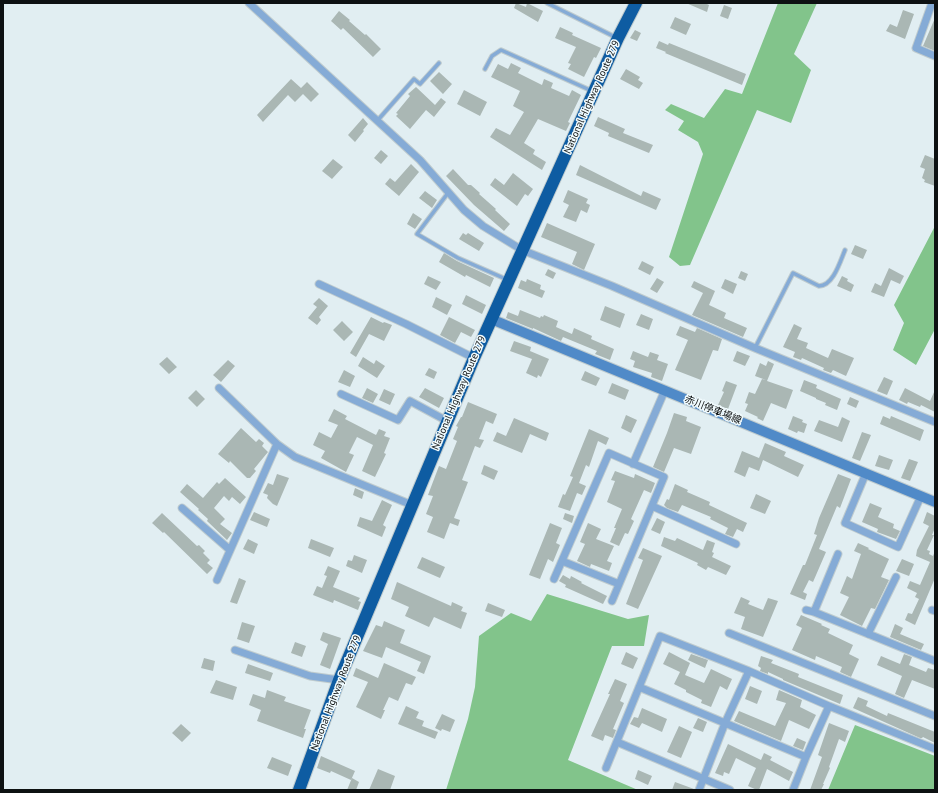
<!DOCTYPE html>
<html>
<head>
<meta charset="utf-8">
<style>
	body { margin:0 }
	#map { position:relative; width:938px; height:793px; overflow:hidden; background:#e1eef2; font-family:"PT Sans",sans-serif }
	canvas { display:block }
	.frame { position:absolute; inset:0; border:4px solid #0d1112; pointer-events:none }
</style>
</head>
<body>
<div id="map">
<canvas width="938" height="793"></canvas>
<div class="frame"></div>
</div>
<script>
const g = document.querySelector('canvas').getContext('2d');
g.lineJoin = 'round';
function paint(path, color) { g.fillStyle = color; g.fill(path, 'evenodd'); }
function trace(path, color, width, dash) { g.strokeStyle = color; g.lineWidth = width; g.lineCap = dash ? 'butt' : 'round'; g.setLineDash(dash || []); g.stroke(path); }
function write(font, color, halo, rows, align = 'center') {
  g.font = font + ' "PT Sans","Noto Sans JP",sans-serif'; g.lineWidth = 3; g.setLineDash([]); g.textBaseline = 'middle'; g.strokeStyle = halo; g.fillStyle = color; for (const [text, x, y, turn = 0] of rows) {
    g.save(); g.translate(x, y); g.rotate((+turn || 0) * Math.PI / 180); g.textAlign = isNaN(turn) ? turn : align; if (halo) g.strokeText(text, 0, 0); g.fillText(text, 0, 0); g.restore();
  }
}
const forest = new Path2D(`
	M778 3H817L794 54 811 70 791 123 757 110 690 265 680 266 669 257 703 154 698 142 678 130 684 121 665 110 671 104 704 118 725 89 742 94Z
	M935 226V329L916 365 893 350 904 323 894 305Z
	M547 594 628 619 649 615 644 646H612L568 760 638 790H446L468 719 475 687 479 636 511 613 531 621Z
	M855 725 935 756V790H828Z`);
const building = new Path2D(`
	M516 3 526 7 527 3 543 11 538 22 514 8Z
	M686 3H705L709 5 707 12Z
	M724 5 732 8 728 19 720 16Z
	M903 10 914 14 905 39 886 31 890 24 897 27Z
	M339 11 350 20 349 21 365 35 366 34 381 49 373 57 343 28 341 30 331 21Z
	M675 17 691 24 686 35 670 28Z
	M935 18V51L923 46Z
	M560 27 573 33 572 35 601 48 596 58 594 57 584 77 568 69 571 64 568 63 576 47 555 38Z
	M635 30 641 33 637 41 630 38Z
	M659 41 668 45 669 43 746 74 742 85 665 53 666 52 656 48Z
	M511 63 521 68 518 73 542 85 544 79 553 83 551 88 569 96 572 90 581 95 568 122 570 123 566 131 538 119 524 143 535 150 533 154 546 162 542 170 490 137 496 128 510 135 524 112 513 106 520 91 491 77 498 64 508 69Z
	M626 69 640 77 638 80 643 83 639 89 620 79Z
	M439 72 452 84 443 94 430 81Z
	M291 79 301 88 307 82 319 94 311 102 303 94 295 102 288 95 263 122 257 115Z
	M416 87 435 105 441 98 446 102 434 117 426 110 410 129 396 116 398 114 396 113 410 96 408 94Z
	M464 90 487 102 480 116 457 104Z
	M598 117 625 129 623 133 653 145 649 153 608 136 609 133 594 126Z
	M363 118 368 124 363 130 364 131 355 142 348 135Z
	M381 150 388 156 381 164 374 158Z
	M925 155 935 159V186L924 182 925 180 922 178 925 169 920 167Z
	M333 159 343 167 332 179 322 171Z
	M411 164 419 172 399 196 385 184 390 178 395 182Z
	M580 165 641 196 643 191 661 199 656 210 576 175Z
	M453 169 468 185H471L480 193 479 194 496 209 495 210 510 224 504 231 474 205 446 176Z
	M513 173 533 189 528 196 525 194 517 206 490 185 495 178 504 185Z
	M568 190 588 199 586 203 590 205 587 213 581 210 576 222 563 217 569 205 563 202Z
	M425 191 437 200 432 208 419 198Z
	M413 213 422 219 415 229 407 224Z
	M547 223 595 244 584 270 572 264 577 252 541 237Z
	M463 233 466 235 468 233 484 243 479 251 459 239Z
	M855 245 867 250 863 259 851 254Z
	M444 253 457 261 494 278 490 287 466 275 465 277 439 262Z
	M642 261 654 267 650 275 638 269Z
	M889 268 904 276 900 284 891 280 884 297 871 292 875 283 881 286Z
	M548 269 556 273 553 279 545 275Z
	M741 271 748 274 745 281 738 278Z
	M428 276 441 282 436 290 424 284Z
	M842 276 848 279 847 281 854 285 851 292 837 286Z
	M657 278 664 282 657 293 650 289Z
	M527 279 541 285 540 289 545 291 542 298 518 288 521 280 526 282Z
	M725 279 737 284 733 294 721 288Z
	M694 281 715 291 709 305 726 313 724 318 747 328 743 337 692 315 703 293 691 287Z
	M466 295 486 305 482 314 462 304Z
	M436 297 452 305 447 315 432 307Z
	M319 298 328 306 319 317 321 320 317 325 308 318 317 307 313 304Z
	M605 306 625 314 620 328 600 320Z
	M520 310 540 318 541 316 543 317 544 315 558 321 556 327 572 334 574 328 592 336 591 339 614 349 610 360 595 354 597 351 563 337 561 341 533 328V329L506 318 508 312 518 316Z
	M641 314 653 319 649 330 636 325Z
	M371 317 383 323 384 322 392 325 384 341 369 334 356 357 350 353Z
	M449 317 475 330 471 337 461 332 455 343 440 335Z
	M342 321 353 332 344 341 333 330Z
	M794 324 802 328 797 339 808 343 806 348 828 358 832 349 854 358 846 376 833 370 831 373 823 370 824 368 802 358 801 360 793 357 795 352 783 347Z
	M680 326 695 332 697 328 722 339 718 351 713 350 701 380 675 370 688 340 676 335Z
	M514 341 531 347 530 351 549 359 541 377 538 375 537 378 526 373 532 359 510 351Z
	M633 351 648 357 650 352 659 355 657 360 668 364 662 381 651 377 652 373 633 367 635 361 630 359Z
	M737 351 750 356 745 366 733 361Z
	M167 357 177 367 169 374 159 364Z
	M363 357 374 364 376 360 385 366 377 378 358 366Z
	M228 360 235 366 221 382 213 375Z
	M768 361 774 364 767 381 793 390 786 409 771 403 763 421 757 418 758 417 745 411 748 404 745 403 749 392 755 394 762 379 766 380 755 376 760 363 766 366Z
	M429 368 437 372 434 379 425 375Z
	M344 370 355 376 350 387 338 382Z
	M585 371 600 378 596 386 581 380Z
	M884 377 893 381 887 395 877 391Z
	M804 380 817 385 816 388 841 399 837 410 825 405 826 403 816 399V398L800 391Z
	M726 381 737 385 728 409 718 405 724 392 722 391Z
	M612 383 629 390 625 400 608 393Z
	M367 388 378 394 373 403 362 398Z
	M425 388 444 398 439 408 419 397Z
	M905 388 930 401 935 390V412L921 405 920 407 908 402 907 404 899 400Z
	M384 389 395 394 390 405 379 400Z
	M196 390 205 399 197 407 188 398Z
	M850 397 859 401 856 408 847 404Z
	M468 402 497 414 493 424 486 421 479 439 484 440 480 448 475 446 462 480 468 482 454 518 460 520 458 526 450 523 444 539 427 532 433 517 426 514 433 496 428 495 439 466 446 469 457 441 453 439 458 427 456 426 461 417H462Z
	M334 409 347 416 345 419 376 435 379 429 386 432 384 436 390 438 384 453 386 454 375 477 362 471 373 445 357 437 349 453 354 455 346 472 321 458 325 451 313 445 319 432 331 438 338 425 328 421Z
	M674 413 687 417 686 421 701 427 691 454 674 448 664 472 653 467 667 433Z
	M626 415 637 420 631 433 621 428Z
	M793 416 803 420 802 422 807 424 804 433 798 431 797 433 788 429Z
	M883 416 890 419 891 416 924 430 920 441 880 424Z
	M842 417 850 421 842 442 814 431 819 420 838 427Z
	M514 418 549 433 546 441 530 434 522 453 493 441 497 432 506 436Z
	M241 428 256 442 259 439 264 443 262 446 268 452 254 469 256 471 250 478H247L230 461 229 463 218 454Z
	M589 429 609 438 606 445 598 441 589 467 586 465 579 483 586 486 582 495 577 493 570 511 558 507 563 494 565 495 573 477 570 476Z
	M862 432 871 435 860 461 852 458Z
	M765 443 786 452 784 456 804 465 798 477 763 460 759 471 749 467 745 477 734 472 742 451 759 458Z
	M879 455 893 460 889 470 875 466Z
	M909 459 918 462 910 481 901 478Z
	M484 465 498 471 494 480 481 474Z
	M615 471 634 478 635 474 655 483 651 493 644 490 631 519 634 521 628 534 625 533 619 546 610 542 616 528H614L622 509 607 502 615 481 611 480Z
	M277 474 289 478 277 506 273 504 267 498 268 495 263 493 268 483 273 485Z
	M838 474 851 479 840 508 837 506 819 549 826 552 813 582 809 580 803 592 807 594 805 600 790 594 803 565H805L817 535 814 534 819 518Z
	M225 478 246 497 240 504 232 497 229 501 224 496 214 508 225 519 220 524 232 533 227 540 207 521 208 519 198 510 199 509 180 492 187 484 203 498 217 482 219 484Z
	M675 484 688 490 687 492 710 502 709 505 747 523 743 532 737 529 733 537 725 534 728 528 710 519 711 517 682 505 678 512 667 508 664 505 667 499 669 500Z
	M355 488 364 492 362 499 353 495Z
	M756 494 771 501 765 514 750 508Z
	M382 500 392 505 383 525 386 527 382 537 357 526 360 517 372 521Z
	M870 503 882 508 878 517 894 524 893 528 900 531 896 539 877 532 878 529 862 522Z
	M254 512 270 519 267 527 250 520Z
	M927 512 935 516V528L932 535H934L927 550 930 551 929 554 933 556 935 551V578L915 625 905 620 908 613 912 614 919 599 915 597 917 593 907 588 910 581 920 585 930 562 916 556 917 550 929 526 923 523Z
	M162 513 197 546 199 545 205 551 203 553 210 560 207 563 213 568 207 574 164 532 163 533 152 523Z
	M565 513 574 516 572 523 563 519Z
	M657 518 665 522 660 534 651 530Z
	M550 523 562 528 556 543 560 545 553 562 548 559 540 579 529 575Z
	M588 523 601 529 596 539 614 546 607 561 612 563 609 571 591 564 590 567 577 561 585 544 580 542Z
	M664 537 675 541 677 538 703 550 707 540 715 543 712 552 714 553 712 557 731 566 726 575 708 567 706 570 697 565 698 563 661 546Z
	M248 539 258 544 254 554 243 549Z
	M311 539 334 548 330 557 308 548Z
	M858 543 869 548 868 549 889 559 881 577 889 580 875 609 871 608 862 626 840 615 849 597 840 593 847 576 852 579 861 554 854 551Z
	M643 548 662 556 638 609 626 604 643 560 638 558Z
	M354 555 367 560 362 573 346 566 348 560 352 561Z
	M422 557 445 567 440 578 417 568Z
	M902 559 914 564 909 576 896 571Z
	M328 566 340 571 333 587 360 598 358 601 361 602 358 610 334 600 333 603 313 595 317 586 322 588 327 576 324 575Z
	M563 575 570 579 571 576 582 582 581 583 607 596 603 604 565 587 566 585 559 581Z
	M239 578 246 581 237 604 230 602Z
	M397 582 451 606 452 602 463 607 461 611 467 613 461 629 434 617 429 627 405 616 409 607 391 599Z
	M741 597 750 601 748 604 763 610 768 598 778 601 763 637 741 629 745 617 734 613Z
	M488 603 505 610 502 617 485 611Z
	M801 615 822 624 821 625 830 629 828 633 853 645 849 654 859 659 851 677 840 672 842 667 816 656 815 660 792 650 802 628 796 625Z
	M384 621 405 630 400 643 431 656 424 674 417 671 421 662 386 647 382 658 363 651 376 625 382 627Z
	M242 622 255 626 249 643 237 639Z
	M895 624 903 628 900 634 924 644 921 650 890 637Z
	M323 632 341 638 330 669 320 665 328 644 320 640Z
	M295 642 306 646 302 657 291 653Z
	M626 652 638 658 633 669 621 664Z
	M669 652 690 663 685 675 704 683 711 669 732 679 727 690 720 686 711 707 701 703 702 700 686 692V690L674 684 680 672 663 664Z
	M691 654 708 660 705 668 688 660Z
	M904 654 912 657 909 665 926 672 928 668 935 670V689L912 680 904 698 895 694 902 676 877 665 881 656 900 664Z
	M761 656 773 660 771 663 799 674 798 677 843 695 840 704 783 680V679L768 672V674L760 671 761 668 758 666Z
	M204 658 215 661 213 671 201 668Z
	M384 663 416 677 412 685 406 683 398 701 389 697 383 710H385L381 719 356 707 368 682 353 676 356 668 378 678Z
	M248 664 273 673 270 681 245 673Z
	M615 679 627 684 620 701 624 703 613 729 616 730 613 738 605 735 603 741 591 736 610 694H608Z
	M216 680 237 687 233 700 210 693Z
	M750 686 762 691 757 704 745 699Z
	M267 690 286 697 284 701 311 710 304 729H306L303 738 257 721 261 710 249 705 253 694 265 698Z
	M779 690 802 700 800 707 816 715 809 729 789 720 781 741 734 721 739 711 775 726 786 703 776 700Z
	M858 697 868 701 866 706 887 716 888 713 935 732V743L923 737 922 738H920L853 708Z
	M406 706 419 712 416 718 424 721 422 726 438 732 435 739 398 724Z
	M642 708 667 719 662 732 642 723 639 728 630 724 634 717 638 718Z
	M442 714 455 720 450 732 442 729 441 731 435 728Z
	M698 718 707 722 703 732 693 728Z
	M829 723 849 731 845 742 839 739 829 767 830 768 823 784H824L821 790H810L822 757 818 755Z
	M181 724 191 733 182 742 172 733Z
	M679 726 692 732 681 758 667 752Z
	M797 738 806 742 803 750 793 746Z
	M728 744 761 760 764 753 772 757 770 760 793 772 789 781 767 769 759 790H757L748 786 756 768 736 758 729 774 724 772 723 776 715 773Z
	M321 756 355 771 351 780 331 771 330 773 317 768Z
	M272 757 292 765 288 776 267 768Z
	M378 769 395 776 390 790H369Z
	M638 770 652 776 648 785 635 779Z
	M352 778 359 782 356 790H347Z
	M675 782 694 789V790H672Z`);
const lane = new Path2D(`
	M547 3 615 37
	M485 69 492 56 501 50 592 91
	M377 121 414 79 420 84 439 63
	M448 193 417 234 458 258 508 280
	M755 348 793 273 819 286C833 286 840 262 845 250`);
const street = new Path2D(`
	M249 3 420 160 464 210 483 226 522 250 612 286 755 348 935 422
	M932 3 916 48 935 56
	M319 284 406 324 474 358
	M219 388 277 444 295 457 412 505
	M341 394 398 420 410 401 447 421
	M633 464 665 390
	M866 473 845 523 898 547 921 496
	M652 506 736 544
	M182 508 230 550
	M562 561 619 584
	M554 579 609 453 664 477 612 601
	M217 580 277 444
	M806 610 814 612 935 661
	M932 610 935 611
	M814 612 838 554
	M729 633 935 716
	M868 634 896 577
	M235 650 310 676 339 680
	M639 687 806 757
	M617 742 730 790
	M606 768 660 636 749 671 829 706 935 749
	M699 790 725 723 749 671
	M793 790 806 757 829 706`);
const secondary = new Path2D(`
	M491 319 935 502`);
const highway = new Path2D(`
	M299 790 339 680 474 358 618 38 636 3`);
const streetNames = [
	["National Highway Route 279",592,97,-66],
	["National Highway Route 279",459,393,-67],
	["赤川停車場線",713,410,22],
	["National Highway Route 279",336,693,-69]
];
paint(forest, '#82c48b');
paint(building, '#aab7b4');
trace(lane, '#bfcbce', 5.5);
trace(street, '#bfcbce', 9);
trace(secondary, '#bfcbce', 12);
trace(highway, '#bfcbce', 14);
trace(lane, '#85abd6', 3.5);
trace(street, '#85abd6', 7);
trace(secondary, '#508ac8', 10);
trace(highway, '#0e5ca2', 12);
write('10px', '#0d1112', '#f1fbfe', streetNames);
</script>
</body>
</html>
